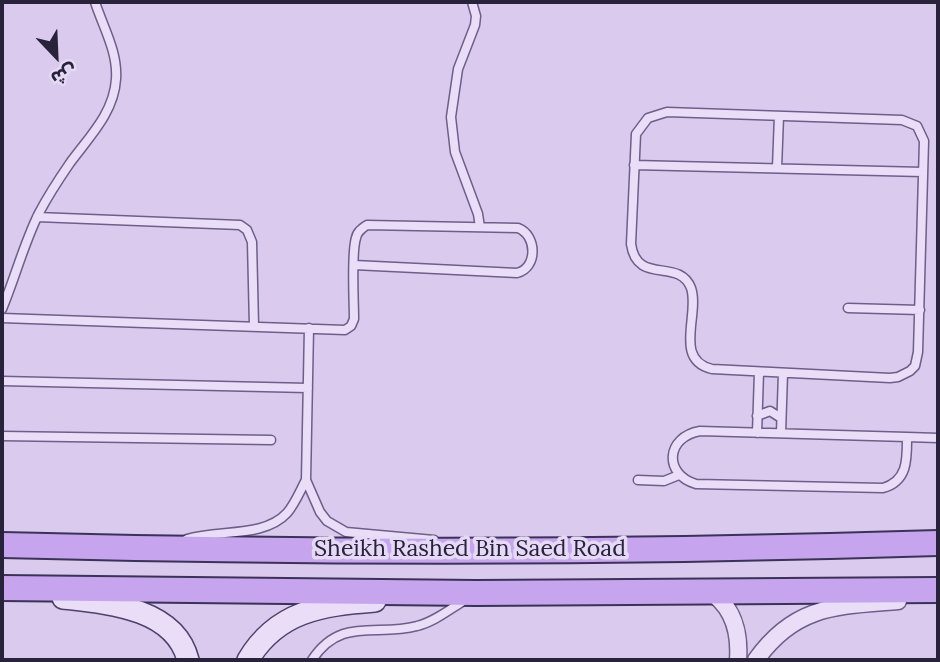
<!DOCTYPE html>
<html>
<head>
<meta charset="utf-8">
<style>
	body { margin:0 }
	#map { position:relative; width:940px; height:662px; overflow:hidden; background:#dacaed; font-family:Lora,"Noto Sans Arabic",serif }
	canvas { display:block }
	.frame { position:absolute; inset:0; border:4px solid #28223b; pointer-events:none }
	.north { position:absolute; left:21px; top:21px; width:70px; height:70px; -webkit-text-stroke:5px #e6d9f5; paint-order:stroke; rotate:157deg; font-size:19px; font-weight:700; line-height:28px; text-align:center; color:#28223b }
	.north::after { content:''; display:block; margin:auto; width:24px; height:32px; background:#28223b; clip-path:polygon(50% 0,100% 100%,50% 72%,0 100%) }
</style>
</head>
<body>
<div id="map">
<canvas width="940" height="662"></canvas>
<div class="frame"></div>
<div class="north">ش</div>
</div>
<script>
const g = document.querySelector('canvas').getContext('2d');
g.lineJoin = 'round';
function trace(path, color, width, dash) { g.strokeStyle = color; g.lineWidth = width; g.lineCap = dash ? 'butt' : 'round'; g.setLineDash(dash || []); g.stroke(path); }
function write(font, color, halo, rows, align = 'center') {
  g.font = font + ' Lora,serif'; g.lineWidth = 7; g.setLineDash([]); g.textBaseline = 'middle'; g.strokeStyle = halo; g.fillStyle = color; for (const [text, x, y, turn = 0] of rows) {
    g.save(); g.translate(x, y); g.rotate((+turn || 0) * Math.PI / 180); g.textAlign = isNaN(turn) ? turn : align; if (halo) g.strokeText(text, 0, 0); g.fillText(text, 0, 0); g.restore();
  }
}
const lane = new Path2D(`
	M472 2 476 16 475 25 458 69 451 117 455 152 478 214 480 227
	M667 112 902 120 917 126 924 141 918 352 915 366 910 371 898 377 890 378 712 369C673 360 700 314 691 288 679 257 637 286 631 244L636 134 648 118Z
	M634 165 923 172
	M777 168 779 116
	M37 217 240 225 247 230 252 242 254 326
	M848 308 920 310
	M2 309C15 278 24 243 39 213 48 196 59 179 70 163 89 137 114 113 116 79 118 52 103 27 95 2
	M2 318 345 330 351 326 354 319C354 300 351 254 356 238 357 232 361 229 367 225L518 228C537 235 538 268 517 273L354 265
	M309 328 306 480 320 512 327 521 346 532 434 540
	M2 381 308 388
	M757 416 770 411 781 418
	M700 431 907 437C907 459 908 481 883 488L696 484C663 474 666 437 700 431Z
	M757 433 759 372
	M781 433 783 373
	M2 436 271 440
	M907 437 938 438
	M638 480 664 481 679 475
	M187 539C219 529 264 538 287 513 295 504 300 491 306 480
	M312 660C341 616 376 637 417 626 434 622 450 609 465 600`);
const street = new Path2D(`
	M707 590C733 605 740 632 738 660
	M756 660C795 605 837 606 898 601`);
const secondary = new Path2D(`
	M63 598C108 603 175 608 188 660
	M248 660C277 611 322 605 375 601`);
const primary = new Path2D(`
	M2 545C314 553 626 553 938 543
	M2 588 476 593 938 590`);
const streetNames = [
	["Sheikh Rashed Bin Saed Road",470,549]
];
trace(lane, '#6c5f89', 11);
trace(street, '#6c5f89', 19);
trace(secondary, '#4d426b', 24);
trace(primary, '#3b3258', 28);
trace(lane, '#eaddf8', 8);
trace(street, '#eaddf8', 16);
trace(secondary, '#eaddf8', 21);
trace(primary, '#c6a5ee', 24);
write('23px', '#28223b', '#e6d9f5', streetNames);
</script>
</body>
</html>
